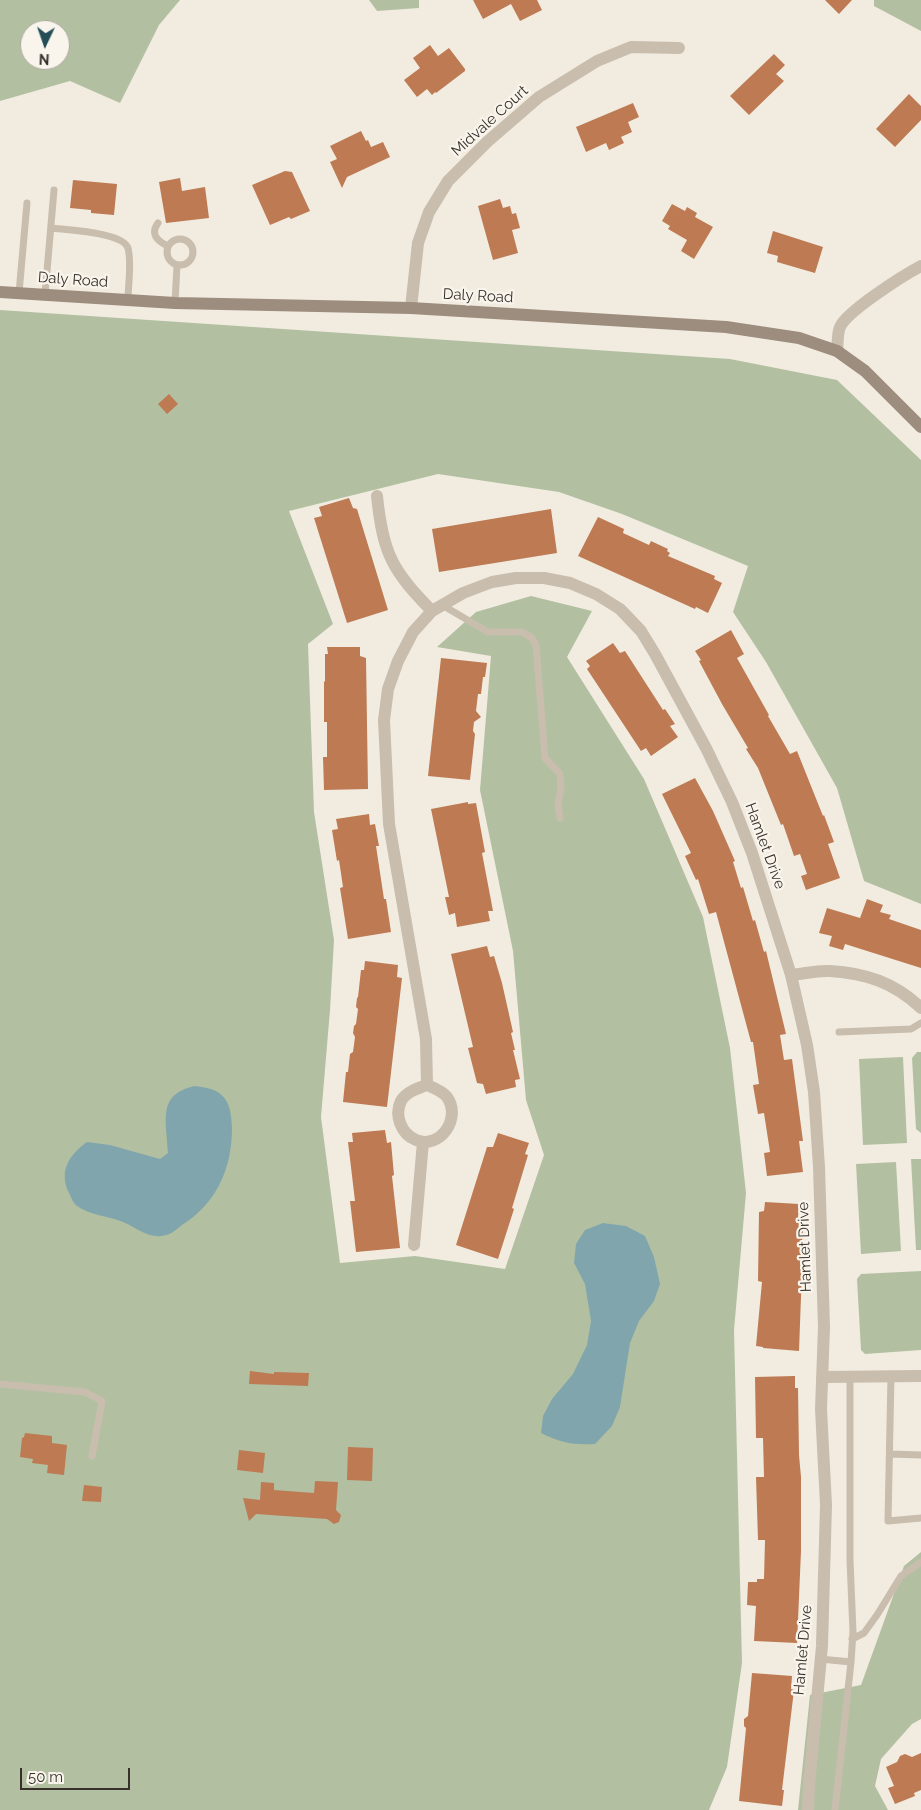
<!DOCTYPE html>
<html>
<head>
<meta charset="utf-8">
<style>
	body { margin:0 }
	#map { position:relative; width:921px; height:1810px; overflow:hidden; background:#f2ece0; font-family:Raleway,sans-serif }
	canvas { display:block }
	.north { position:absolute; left:20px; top:20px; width:50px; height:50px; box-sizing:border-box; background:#f9f5ed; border:1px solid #aca79f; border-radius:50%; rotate:183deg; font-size:14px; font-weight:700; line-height:20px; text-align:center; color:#38312b }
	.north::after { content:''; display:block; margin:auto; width:18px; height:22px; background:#234d57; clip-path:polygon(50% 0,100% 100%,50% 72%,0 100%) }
	.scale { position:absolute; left:20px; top:1768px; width:110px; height:22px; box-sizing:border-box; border:2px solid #38312b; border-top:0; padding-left:6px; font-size:15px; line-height:18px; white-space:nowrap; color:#38312b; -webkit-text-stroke:4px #f9f5ed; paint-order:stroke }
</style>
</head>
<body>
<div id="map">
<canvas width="921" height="1810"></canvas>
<div class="north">N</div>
<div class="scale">50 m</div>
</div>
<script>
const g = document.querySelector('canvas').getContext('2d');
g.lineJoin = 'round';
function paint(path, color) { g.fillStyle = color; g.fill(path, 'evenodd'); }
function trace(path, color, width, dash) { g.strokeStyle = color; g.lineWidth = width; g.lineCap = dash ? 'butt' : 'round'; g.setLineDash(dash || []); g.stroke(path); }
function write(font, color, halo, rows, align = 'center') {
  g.font = font + ' Raleway,sans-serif'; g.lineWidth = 4.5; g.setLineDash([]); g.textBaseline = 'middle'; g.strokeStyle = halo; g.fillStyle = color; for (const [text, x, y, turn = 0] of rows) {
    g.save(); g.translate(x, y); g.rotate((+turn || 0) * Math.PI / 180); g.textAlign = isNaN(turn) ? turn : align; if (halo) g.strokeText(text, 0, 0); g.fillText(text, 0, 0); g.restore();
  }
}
const green = new Path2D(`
	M0 0H180L159 25 120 103 70 81 0 101ZM30 30H60V60H30Z
	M369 0H419V8L377 11Z
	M874 0H921V31L874 6Z
	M0 310 730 359 837 380 921 460V904L864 881 837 788 766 662 733 612 748 566 622 514 559 492 438 474 289 511 333 624 308 644 314 812 334 940 330 1010 321 1117 340 1263 415 1256 505 1269 544 1155 526 1100 513 951 480 790 491 656 437 647 476 612 531 596 592 611 567 657 644 779 703 917 730 1048 746 1193 734 1330 742 1663 727 1767 709 1810H0Z
	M917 1052H921V1133L916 1129 912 1058Z
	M903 1057 907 1143 863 1145 859 1059Z
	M911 1159H921V1250H916Z
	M896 1162 901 1251 861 1254 856 1164Z
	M921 1271V1350L865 1354 861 1350 857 1279 861 1274Z
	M921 1552V1719L912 1724 881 1759 875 1786 888 1810H798L810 1695 861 1685 904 1566Z`);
const water = new Path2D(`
	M195 1086C223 1089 231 1098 232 1128 232 1168 217 1203 182 1225 178 1228 172 1234 166 1235 150 1240 137 1228 123 1222 109 1216 89 1215 77 1206 73 1203 71 1197 69 1193 58 1171 70 1154 87 1142L110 1145 160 1159 168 1153C167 1122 156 1094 195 1086Z
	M603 1223 626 1226 645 1236 654 1257 660 1284 654 1301 639 1321 630 1343 620 1407 612 1426 595 1444C573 1445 561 1443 541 1433L543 1416 552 1399 573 1374 587 1345 591 1321 585 1284 574 1263 576 1244 585 1230Z`);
const building = new Path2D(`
	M473 0H537L542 10 520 21 511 4 483 19Z
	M825 0H852L839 14Z
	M430 45 438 56 449 48 465 69V71L436 93 435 92 432 95 427 89 417 97 404 80 420 68 413 58Z
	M774 54 785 65 776 74 784 81 749 115 730 96Z
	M909 94 921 106V120L895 147 876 129Z
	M633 103 639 117 628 122 632 132 621 137 624 143 609 150 606 143 586 152 576 127Z
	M361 131 366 141 368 140 371 147 383 142 390 157 347 177 342 188 330 162 337 159 330 146Z
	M285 171 292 172 310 211 291 219 289 217 270 225 252 185Z
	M180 178 182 191 205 187 209 218 166 223 159 182Z
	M73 180 117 184 114 215 91 213V210L70 208Z
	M500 199 503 208 510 206 512 214 516 213 520 228 512 230 518 253 493 260 478 206Z
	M672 204 685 211 687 207 697 213 695 217 713 227 694 259 681 251 687 240 668 229 670 226 662 221Z
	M773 231 823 247 815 273 777 262 778 256 767 253Z
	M169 394 178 404 167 414 158 404Z
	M349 498 353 508 357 509 388 610 347 623 314 518 322 516 319 507Z
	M551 509 557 553 439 572 432 529Z
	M598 517 624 529 623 533 649 545 651 541 668 549 667 551 670 553 668 556 715 576 714 579 722 583 708 613 696 607 695 609 578 556Z
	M731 630 744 654 737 658 769 715 768 716 790 754 797 751 823 816 824 815 834 842 828 844 840 878 806 890 801 876 807 874 800 854 794 856 783 824 781 825 758 768 746 749 748 748 722 704 699 661 701 660 695 651Z
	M613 643 620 653 625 651 663 710 665 709 675 724 670 726 678 737 651 756 646 748 641 751 587 669 590 666 586 661Z
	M327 647H360V656L366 658 368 789 324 790 323 757H327V722H324V682L325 681V654H328Z
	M441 658 487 663 485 677H483L481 694H478L476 711 481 717 474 722 473 731 475 734 470 780 428 776Z
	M695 778 713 811 735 861 733 862 741 888 743 887 753 921 755 920 764 952 766 951 786 1034 780 1035 784 1060 792 1059 803 1141H799L803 1172 767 1176 764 1153 770 1152 764 1113 758 1114 753 1085 759 1084 753 1042H751L716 912 709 914 698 879 696 880 685 856 691 853 662 794Z
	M468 802V804L476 803 485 852 482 853 493 911H488L490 921 457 927 455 913 449 915 445 897H449L431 809Z
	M369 814 370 825 375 824 379 846H376L384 899H386L391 932 348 939 340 888 343 887 339 860 337 861 332 830 338 829 336 819Z
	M867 899 883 905 880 912 891 915 889 919 921 930V968L845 944 843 950 829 946 832 936 819 933 827 908 860 918Z
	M487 946 490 957 494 956 502 983 513 1032 511 1033 515 1050H513L520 1079 515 1080 516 1087 486 1094 483 1084 477 1083 468 1048 473 1047 451 954Z
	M365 961 398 965 397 977 402 978 387 1107 343 1102 346 1072H348L350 1054 353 1052 355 1037 353 1033 354 1026 356 1024 358 1009 356 1007 357 998 358 997 361 970H364Z
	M385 1130 387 1143 391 1142 394 1175 392 1176 400 1248 356 1252 350 1201H355L348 1142H353L352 1133Z
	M498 1133 529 1143 525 1154 528 1155 512 1208 514 1209 498 1259 456 1245 487 1147H493Z
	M765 1202 799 1204 798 1217H804L800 1269H802L799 1351 763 1348V1347L756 1346 762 1282 758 1281 759 1212 764 1211Z
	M250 1371 274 1374V1372L309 1373 308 1386 249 1384Z
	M795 1376V1388H798L799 1455 801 1477V1551L797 1643 754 1641 756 1606 747 1605 748 1582H757V1579H764L765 1540H758L756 1477H764L763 1438H756L755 1377Z
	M25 1433 52 1436V1443L67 1445 64 1475 47 1473 48 1465 32 1463 33 1459 20 1457 22 1438 24 1437Z
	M348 1447 373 1448 372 1481 347 1480Z
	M239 1450 265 1453 263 1473 237 1470Z
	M315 1481 338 1482 336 1510 341 1515 339 1522 334 1524 327 1519 256 1514 249 1521 243 1498 260 1500 261 1482 274 1483V1490L314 1493Z
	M84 1485 102 1487 101 1502 82 1501Z
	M752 1673 792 1676 791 1689 794 1690 782 1790H784L782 1806 739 1801 746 1728 744 1726V1719L748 1716Z
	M921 1753V1790L914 1793 915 1796 895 1804 888 1788 894 1786 886 1767 897 1762 900 1756 905 1754 912 1757Z`);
const lane = new Path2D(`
	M158 223C150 234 157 241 168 246
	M51 228C66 230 123 232 128 248 132 264 128 284 128 300
	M167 252a13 13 0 1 1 26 0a13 13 0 1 1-26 0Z
	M19 293 27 203
	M45 294 54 190
	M175 303 177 265
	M442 605 488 632H522L532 638 536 645 545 758 560 774 561 787 558 804 560 818
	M839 1032 911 1029 921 1023
	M891 1376 888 1521 921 1518
	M0 1384 85 1392 102 1401 92 1456
	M890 1454 921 1455
	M852 1639 864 1633 877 1615 901 1576 921 1562
	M820 1659 851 1662 853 1632 850 1560V1377
	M835 1810 851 1662`);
const street = new Path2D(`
	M411 308 418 243 429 212 448 181 487 142 539 97 597 61 631 47 679 48
	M837 351C838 344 837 334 840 327 847 311 904 275 921 266
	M377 496C383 554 392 570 432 611
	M791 975C804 974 817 970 830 971 866 973 895 983 921 1008
	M427 1085 426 1039 389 824 384 720 388 689 398 661 413 632 432 611 463 593 492 582 516 578H544L570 583 596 594 620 609 641 631 655 654 706 748 732 802 752 853 791 975 807 1045 814 1092 819 1167 824 1327 821 1409 826 1505 822 1646 809 1785 808 1810
	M427 1085C434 1088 442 1091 447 1097 462 1118 440 1150 416 1140 401 1134 394 1115 401 1101 406 1092 418 1088 427 1085Z
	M414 1245 423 1142
	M822 1377 921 1376`);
const secondary = new Path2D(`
	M0 292 175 303 411 308 726 327 799 338 837 351 865 371 921 427`);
const streetNames = [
	["Midvale Court",490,121,-42],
	["Daly Road",73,280,4],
	["Daly Road",478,296,3],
	["Hamlet Drive",765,846,70],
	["Hamlet Drive",805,1247,-92],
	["Hamlet Drive",803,1650,-85]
];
paint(green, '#b2c0a1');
paint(water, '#81a5ad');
paint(building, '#bd7a53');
trace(lane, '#c9bdad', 7);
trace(street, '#c9bdad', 12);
trace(secondary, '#9d8d7e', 12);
write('15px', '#38312b', '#f9f5ed', streetNames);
</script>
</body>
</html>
